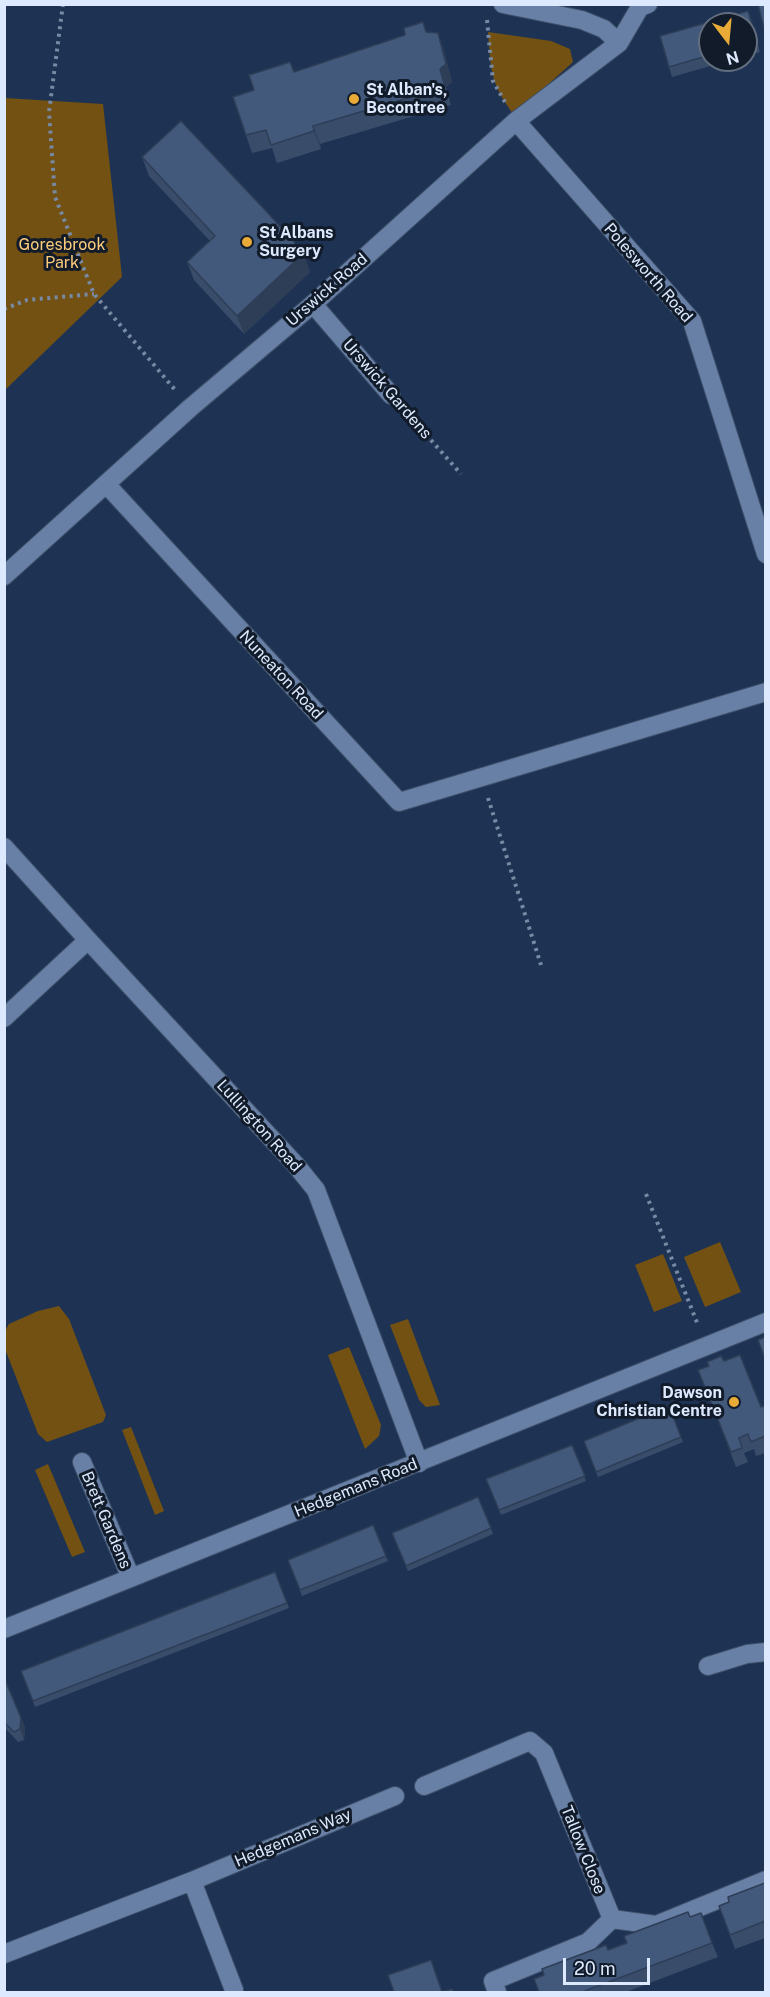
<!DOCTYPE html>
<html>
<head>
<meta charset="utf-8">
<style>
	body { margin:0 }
	#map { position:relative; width:770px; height:1997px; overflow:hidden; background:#1e3353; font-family:"Public Sans",sans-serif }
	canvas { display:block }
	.frame { position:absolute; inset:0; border:6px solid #dce9fe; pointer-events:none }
	.north { position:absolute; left:698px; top:12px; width:60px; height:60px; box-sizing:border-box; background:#111b29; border:2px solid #626d7e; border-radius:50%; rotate:164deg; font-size:16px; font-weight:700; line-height:24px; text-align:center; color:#dce9fe }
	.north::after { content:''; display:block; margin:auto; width:21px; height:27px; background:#e9ab38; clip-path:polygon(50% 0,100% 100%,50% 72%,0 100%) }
	.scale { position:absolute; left:563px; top:1958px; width:87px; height:27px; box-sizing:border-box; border:3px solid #dce9fe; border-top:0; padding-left:8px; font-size:18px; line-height:21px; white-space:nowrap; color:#dce9fe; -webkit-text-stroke:4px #111b29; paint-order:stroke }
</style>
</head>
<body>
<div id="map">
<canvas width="770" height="1997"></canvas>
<div class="frame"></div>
<div class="north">N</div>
<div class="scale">20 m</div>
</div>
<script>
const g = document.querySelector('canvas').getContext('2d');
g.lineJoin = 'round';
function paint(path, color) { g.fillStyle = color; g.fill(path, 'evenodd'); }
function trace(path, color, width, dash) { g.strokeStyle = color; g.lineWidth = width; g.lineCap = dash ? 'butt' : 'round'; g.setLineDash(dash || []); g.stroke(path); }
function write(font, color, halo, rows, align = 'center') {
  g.font = font + ' "Public Sans",sans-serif'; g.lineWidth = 6; g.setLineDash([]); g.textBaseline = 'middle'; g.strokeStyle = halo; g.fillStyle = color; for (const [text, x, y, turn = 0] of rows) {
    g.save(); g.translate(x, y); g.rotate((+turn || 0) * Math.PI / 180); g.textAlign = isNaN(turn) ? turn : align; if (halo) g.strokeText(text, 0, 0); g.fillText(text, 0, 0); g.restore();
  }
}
const green = new Path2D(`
	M488 32 551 41 570 49 573 62 514 115C490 83 491 71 488 32Z
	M5 98 103 104 122 277 5 390Z
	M720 1242 741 1292 705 1307 684 1257Z
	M663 1254 682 1301 654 1312 635 1265Z
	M59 1306 69 1319 106 1415 103 1422 47 1442 38 1434 5 1349V1331L9 1324 38 1311Z
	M408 1319 440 1405 426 1407 419 1400 390 1325Z
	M349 1347 381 1425 379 1436 365 1449 328 1355Z
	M131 1427 164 1511 155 1515 122 1430Z
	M48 1464 85 1552 72 1557 35 1470Z`);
const path = new Path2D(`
	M63 4 49 112 55 197 94 294 176 391
	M487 20 493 81 505 102
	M4 309 27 300 94 294
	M406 412 461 474
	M488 798 541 965
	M646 1194 698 1325`);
const minor = new Path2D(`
	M503 4 582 20 604 29 619 43
	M516 121 692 321 766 554
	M313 304 391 395
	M106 484 399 802 766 692
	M4 576 190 408 313 304 516 121 619 43 640 7 648 4
	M4 847 88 940 295 1164 316 1190 419 1463
	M4 1018 88 940
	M82 1462 131 1578
	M4 1629 766 1322
	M708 1666 747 1654 766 1652
	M424 1786 530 1741 544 1753 612 1919 656 1925 766 1880
	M192 1881 234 1990
	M4 1954 192 1881 395 1796
	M497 1992 493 1981 588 1942 612 1919`);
const wall = new Path2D(`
	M748 11 760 52 746 56V24H710V60H731L672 77 660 36Z
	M426 32 438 33 444 51 452 82 446 87 451 105 320 144 321 149 277 163 272 148 252 153 246 135 254 90 294 72Z
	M142 157 310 272 244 334 194 280 187 262 210 241 149 176Z
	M724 1361 761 1407 765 1406V1453L756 1456 754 1449 744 1453 748 1462 736 1467 698 1370Z
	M669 1406 683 1442 598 1477 584 1441Z
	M572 1445 586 1481 501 1515 486 1479Z
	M478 1497 493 1534 408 1571 394 1539Z
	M373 1525 388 1561 302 1596 288 1560Z
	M275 1572 289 1608 35 1707 21 1671Z
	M4 1683 21 1718 25 1728 24 1740 18 1742 7 1730 4 1731Z
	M765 1883V1938L735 1949 719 1906 729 1902Z
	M690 1917 712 1943 718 1957 626 1992H539L627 1943Z`);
const shadedWall = new Path2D(`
	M748 11 752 21 760 52 757 41Z
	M438 33 444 51 452 82 446 87 451 105 440 69Z
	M313 126 320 144 321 149 314 131Z
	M304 253 310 272 244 334 237 316Z
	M21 1718 25 1728 24 1740 20 1729Z`);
const building = new Path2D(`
	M758 4H765V32Z
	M748 11 757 41 746 44V24H710V55L669 67 660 36Z
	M423 22 426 32 438 33 446 64 440 69 445 87 313 126 314 131 271 145 266 130 246 135 233 97 254 90 249 75 290 62 294 72 405 35 404 28Z
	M181 121 266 211 304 253 237 316 187 262 215 236 142 157Z
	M765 1337V1359L758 1340Z
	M740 1355 761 1407 765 1406V1436L751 1442 748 1434 739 1438 742 1448 731 1452 698 1370 709 1366 707 1362 721 1356 724 1361Z
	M669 1406 681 1437 596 1472 584 1441Z
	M572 1445 585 1476 499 1510 486 1479Z
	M478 1497 491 1528 406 1566 392 1533Z
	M373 1525 386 1556 300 1590 288 1560Z
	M275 1572 287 1603 33 1701 21 1671Z
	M6 1682 21 1718 20 1729 14 1732 4 1722V1683Z
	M765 1883V1921L730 1935 719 1906 729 1902 728 1897Z
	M688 1912 690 1917 701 1913 712 1943 582 1992H539L534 1979 544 1975 542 1969 606 1945 608 1950 627 1943 624 1936Z
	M431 1960 442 1992 452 1989 454 1992H394L388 1975Z`);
const markers = [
	[354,99,6,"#e9ab38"],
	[247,242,6,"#e9ab38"],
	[734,1402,6,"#e9ab38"]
];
const poiNames = [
	["St Alban's,",366,90],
	["Becontree",366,108],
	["St Albans",259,233],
	["Surgery",259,251],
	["Dawson",722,1393,"right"],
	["Christian Centre",722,1411,"right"]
];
const parkNames = [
	["Goresbrook",62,245],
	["Park",62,263]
];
const streetNames = [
	["Polesworth Road",648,273,49],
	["Urswick Road",327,290,-41],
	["Urswick Gardens",387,389,49],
	["Nuneaton Road",281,675,47],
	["Lullington Road",259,1126,48],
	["Hedgemans Road",356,1488,-22],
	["Brett Gardens",106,1520,67],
	["Hedgemans Way",293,1838,-23],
	["Tallow Close",583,1850,68]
];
paint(green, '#725113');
trace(minor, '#3e506b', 20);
trace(path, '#7889a4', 4, [3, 4.5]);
trace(minor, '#6880a6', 18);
paint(wall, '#394d6b');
paint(shadedWall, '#2e3e57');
paint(building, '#42597c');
trace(building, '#2e3e57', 1.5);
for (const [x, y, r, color] of markers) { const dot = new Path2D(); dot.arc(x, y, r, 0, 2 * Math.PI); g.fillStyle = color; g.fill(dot); trace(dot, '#111b29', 2); }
write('bold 16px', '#dce9fe', '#111b29', poiNames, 'left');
write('16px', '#fccb7c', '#111b29', parkNames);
write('16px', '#dce9fe', '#111b29', streetNames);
</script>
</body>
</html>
